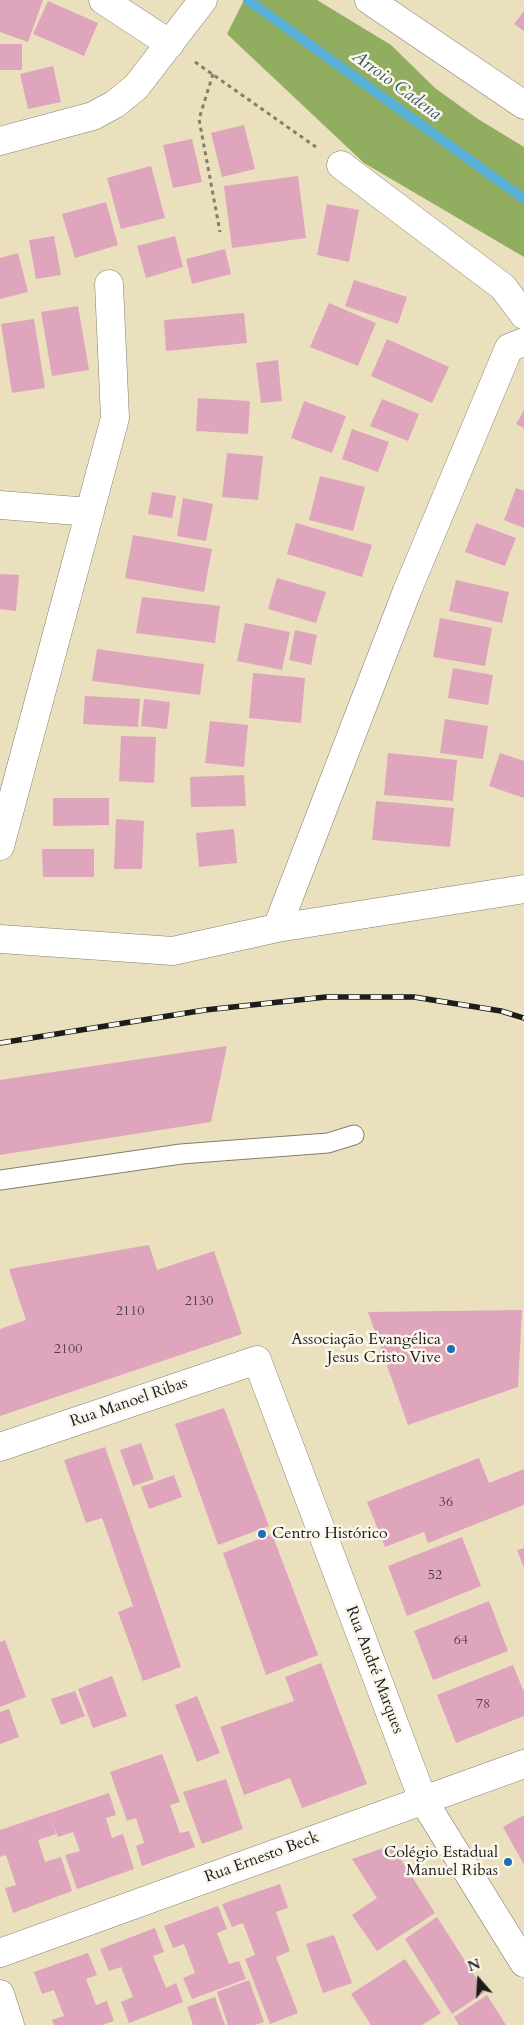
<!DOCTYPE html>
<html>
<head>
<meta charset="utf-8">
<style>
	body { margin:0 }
	#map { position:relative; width:524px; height:2025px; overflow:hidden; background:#eae0be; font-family:Cardo,serif }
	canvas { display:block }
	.north { position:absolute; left:454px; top:1955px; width:50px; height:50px; -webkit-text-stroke:4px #fbf7ec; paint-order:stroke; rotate:341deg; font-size:14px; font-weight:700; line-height:20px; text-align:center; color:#1c1c1c }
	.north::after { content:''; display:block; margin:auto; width:18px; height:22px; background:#1c1c1c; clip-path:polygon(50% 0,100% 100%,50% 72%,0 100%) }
</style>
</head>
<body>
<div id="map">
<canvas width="524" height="2025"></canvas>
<div class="north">N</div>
</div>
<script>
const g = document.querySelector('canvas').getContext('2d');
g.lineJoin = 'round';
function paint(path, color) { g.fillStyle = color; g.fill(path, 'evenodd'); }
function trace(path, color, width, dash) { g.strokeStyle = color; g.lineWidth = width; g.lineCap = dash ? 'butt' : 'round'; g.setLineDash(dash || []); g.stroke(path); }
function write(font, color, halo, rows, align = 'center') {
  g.font = font + ' Cardo,serif'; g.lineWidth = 5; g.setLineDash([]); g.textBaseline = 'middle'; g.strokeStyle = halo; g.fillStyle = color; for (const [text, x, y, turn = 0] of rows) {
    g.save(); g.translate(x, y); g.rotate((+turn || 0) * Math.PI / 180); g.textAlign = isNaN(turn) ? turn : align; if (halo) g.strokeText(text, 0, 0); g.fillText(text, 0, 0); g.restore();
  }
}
const forest = new Path2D(`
	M244 0H317L391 45 435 88 478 119 524 147V257L364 163 227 34Z`);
const stream = new Path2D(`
	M248 0 524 199`);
const building = new Path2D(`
	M0 0H43L28 42 0 32Z
	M48 1 98 23 84 56 33 34Z
	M524 11V31L514 24Z
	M0 44H22V70H0Z
	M53 66 61 102 28 109 20 74Z
	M244 125 255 169 222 177 211 133Z
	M192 139 202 182 173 188 163 145Z
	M151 166 165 218 121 229 107 178Z
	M298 176 306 238 232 248 224 186Z
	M106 202 118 245 75 258 62 214Z
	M327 204 359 210 349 262 317 255Z
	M54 236 61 275 36 279 29 240Z
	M175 236 183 267 146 278 137 246Z
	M225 249 231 274 192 284 186 259Z
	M18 253 28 292 0 299V258Z
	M354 280 407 297 398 324 345 306Z
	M329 303 376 323 358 366 310 347Z
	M78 306 89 370 52 376 41 312Z
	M244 313 247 343 166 351 164 320Z
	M34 319 45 388 12 393 1 324Z
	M387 339 449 367 432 403 371 376Z
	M278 360 282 401 261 403 256 363Z
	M198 398 250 401 248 434 196 431Z
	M382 399 419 414 408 441 370 426Z
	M304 401 346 416 332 453 291 438Z
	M524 410V428L516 424Z
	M352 429 389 442 378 472 342 459Z
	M227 453 263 456 258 500 222 497Z
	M320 476 365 487 353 531 309 520Z
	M516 488 524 491V528L504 520Z
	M152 492 176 496 172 518 148 514Z
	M183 498 213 504 206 541 177 536Z
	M296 523 372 545 362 577 287 554Z
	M476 523 516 538 505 566 465 552Z
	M133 535 212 549 204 592 125 578Z
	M0 574 19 575 16 611 0 609Z
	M277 578 326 592 316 623 268 609Z
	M456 580 509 592 502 623 449 611Z
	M142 597 220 606 215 643 136 633Z
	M440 618 492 628 485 666 433 657Z
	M245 623 290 632 282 670 237 661Z
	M295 630 317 635 311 665 289 660Z
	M97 649 204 664 200 695 92 681Z
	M453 668 493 675 488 705 448 698Z
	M253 673 305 678 301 723 249 718Z
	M85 696 140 699 138 727 83 724Z
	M144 699 170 702 167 729 141 726Z
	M445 719 488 726 483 759 440 753Z
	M210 721 248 725 244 767 205 763Z
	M121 736 156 737 154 783 119 781Z
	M388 753 457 760 453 801 384 795Z
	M500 753 524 761V798L489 786Z
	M244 775 246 806 191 807 190 777Z
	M53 798H109V825L53 826Z
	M376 801 454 808 450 847 372 840Z
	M116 819 144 821 142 869H114Z
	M234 829 237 863 199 867 196 833Z
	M42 849H94V877H43Z
	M227 1046 211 1122 0 1155V1080Z
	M149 1245 157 1270 214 1251 242 1334 0 1416V1329L26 1320 9 1269Z
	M522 1310 518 1387 408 1425 368 1312Z
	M224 1408 269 1526 218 1545 175 1424Z
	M141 1443 154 1479 133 1486 120 1450Z
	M105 1447 181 1667 143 1681 118 1612 133 1606 102 1518 86 1523 64 1460Z
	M479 1458 489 1483 524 1469V1505L428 1543 424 1532 385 1547 367 1502Z
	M174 1475 182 1497 149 1509 141 1487Z
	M272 1534 318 1655 266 1675 223 1553Z
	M462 1537 481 1586 407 1616 388 1566Z
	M524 1548V1568L517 1550Z
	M489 1601 508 1651 433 1680 414 1631Z
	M5 1640 26 1697 0 1707V1642Z
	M321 1663 367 1784 302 1808 290 1778 244 1795 220 1727 294 1701 285 1677Z
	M513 1665 524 1692V1716L456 1743 437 1695Z
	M112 1676 127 1716 93 1728 78 1689Z
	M75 1691 85 1716 61 1725 51 1699Z
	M197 1696 220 1753 197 1762 175 1705Z
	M9 1709 19 1737 0 1744V1712Z
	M162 1754 180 1802 170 1805 180 1833 189 1831 195 1847 142 1866 136 1846 144 1843 136 1818 127 1821 110 1772Z
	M226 1779 243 1829 202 1844 183 1792Z
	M109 1793 116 1815 106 1818 112 1838 123 1834 134 1869 77 1889 65 1855 80 1851 73 1832 58 1837 51 1820 56 1834 38 1840 45 1862 61 1857 72 1891 13 1913 5 1888 16 1885 6 1855 0 1857V1830Z
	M524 1815V1865L503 1827Z
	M392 1845 435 1913 377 1951 352 1915 377 1898 352 1859Z
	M280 1884 288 1908 276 1912 290 1951 276 1957 298 2013 270 2024 245 1959 255 1955 243 1923 232 1927 222 1904Z
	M218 1906 227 1929 217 1933 229 1964 239 1961 246 1979 192 1999 183 1978 195 1973 184 1944 173 1948 164 1926Z
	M437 1917 485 1992 452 2014 405 1939Z
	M155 1928 164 1952 153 1956 166 1988 176 1983 183 2002 129 2023 121 2002 133 1997 121 1967 109 1971 100 1949Z
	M334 1935 352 1983 323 1993 306 1944Z
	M88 1953 97 1975 86 1979 96 2005 107 2001 114 2021 102 2025H54L52 2020 64 2016 54 1990 42 1994 34 1972Z
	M405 1959 441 2013 422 2025H371L351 1994Z
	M249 1980 264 2022 255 2025H228L217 1992Z
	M487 1995 506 2025H459L454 2017Z
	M215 1997 225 2025H193L187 2007Z`);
const path = new Path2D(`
	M195 62 316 147
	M213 74 199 119 220 232`);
const service = new Path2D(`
	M0 1180 181 1154 328 1143 354 1135`);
const minor = new Path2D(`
	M103 0 170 44
	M341 165 503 287 524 315
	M0 505 90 512
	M0 846 115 418 109 284
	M277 928 407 591 509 348 524 342
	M0 939 173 951 277 928 524 889
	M0 1447 257 1360 423 1800 524 1963
	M0 1953 524 1764
	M0 1994 10 2025`);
const tertiary = new Path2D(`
	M369 0 524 105
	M0 141 93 116 115 104 136 87 203 0`);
const rail = new Path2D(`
	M0 1043 205 1010 326 997H414L501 1011 524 1018`);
const markers = [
	[451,1349,5,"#1f6fb2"],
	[262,1534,5,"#1f6fb2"],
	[508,1862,5,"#1f6fb2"]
];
const numberNames = [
	["2130",199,1302],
	["2110",130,1312],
	["2100",68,1350],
	["36",446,1503],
	["52",435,1576],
	["64",461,1641],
	["78",483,1705]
];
const poiNames = [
	["Associação Evangélica",441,1340],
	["Jesus Cristo Vive",441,1358],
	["Centro Histórico",272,1534,"left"],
	["Colégio Estadual",498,1853],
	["Manuel Ribas",498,1871]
];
const streetNames = [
	["Rua Manoel Ribas",129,1403,-19],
	["Rua André Marques",374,1670,69],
	["Rua Ernesto Beck",262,1858,-20]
];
const waterNames = [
	["Arroio Cadena",396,86,36]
];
paint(forest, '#90ad60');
trace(stream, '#5ab1d7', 10);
paint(building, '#dea5bd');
trace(service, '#837e6d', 21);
trace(minor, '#837e6d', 29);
trace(tertiary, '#837e6d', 29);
trace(path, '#837e6d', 3, [4, 4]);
trace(service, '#fff', 19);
trace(minor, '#fff', 28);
trace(tertiary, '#fff', 28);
trace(rail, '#1c1c1c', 5.5);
trace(rail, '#fbf7ec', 4, [11]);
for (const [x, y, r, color] of markers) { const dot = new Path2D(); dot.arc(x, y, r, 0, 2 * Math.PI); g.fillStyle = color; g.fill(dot); trace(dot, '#fbf7ec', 2); }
write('14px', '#4c3e44', null, numberNames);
write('16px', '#1c1c1c', '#fbf7ec', poiNames, 'right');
write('16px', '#1c1c1c', '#fbf7ec', streetNames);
write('italic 18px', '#355867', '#fbf7ec', waterNames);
</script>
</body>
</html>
